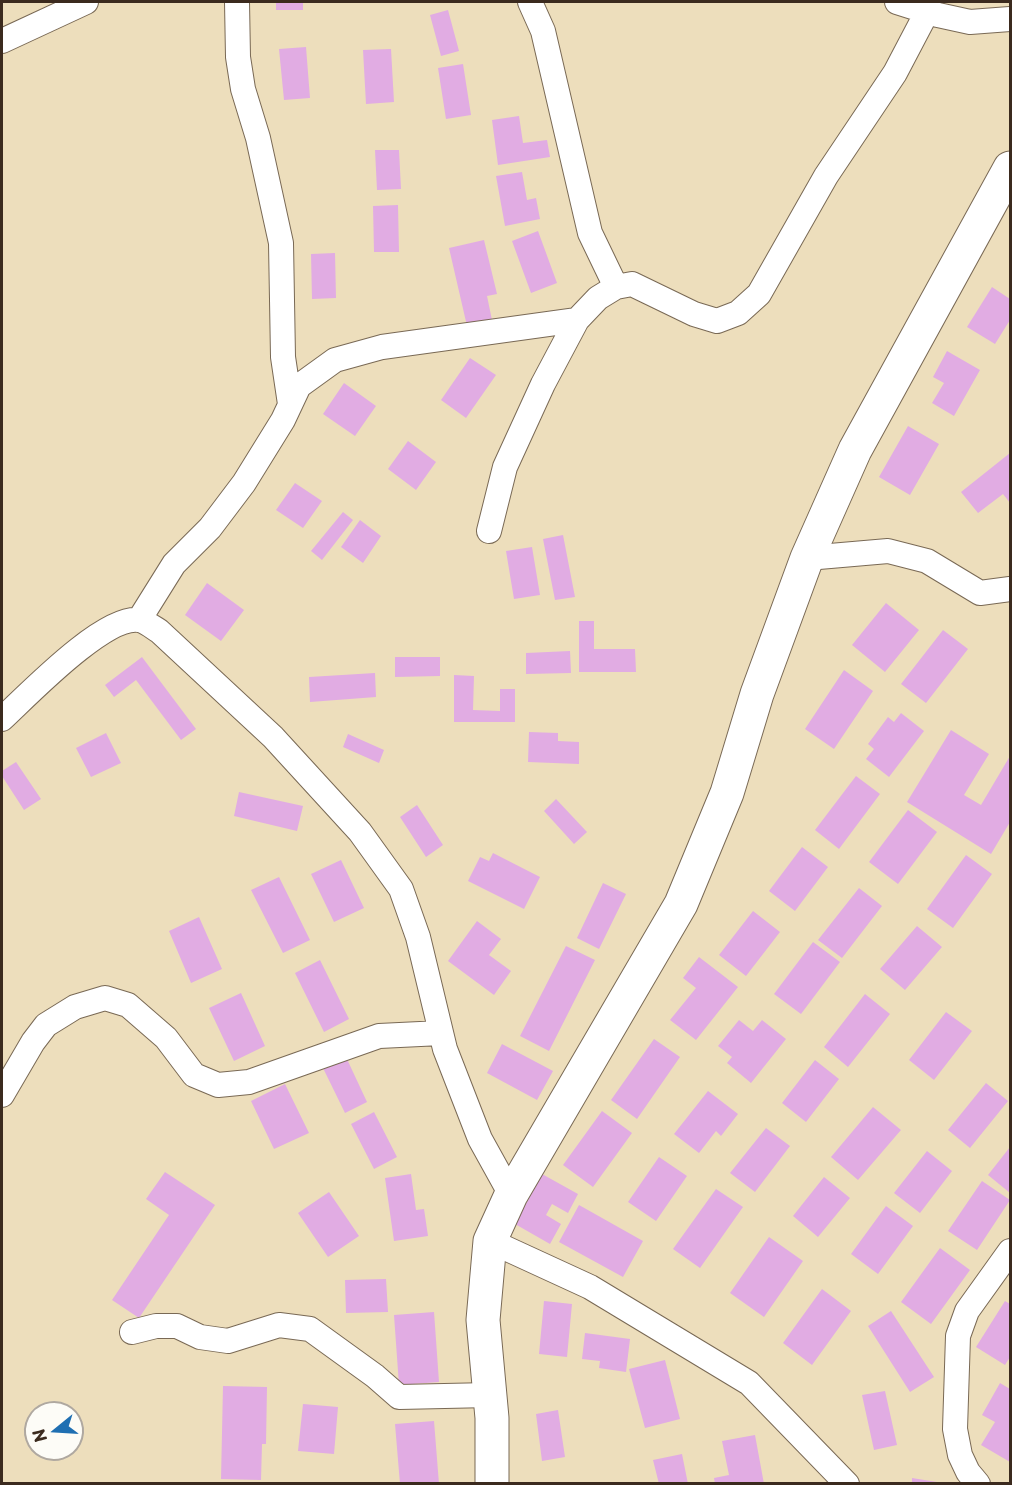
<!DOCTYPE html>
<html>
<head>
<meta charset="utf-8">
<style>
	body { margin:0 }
	#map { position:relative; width:1012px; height:1485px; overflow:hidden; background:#eddebc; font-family:"Playpen Sans",sans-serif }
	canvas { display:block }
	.frame { position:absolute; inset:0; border:3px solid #3b2a1e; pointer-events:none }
	.north { position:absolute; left:24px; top:1401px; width:60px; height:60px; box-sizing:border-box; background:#fdfcf7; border:2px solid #afa8a0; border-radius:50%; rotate:252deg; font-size:16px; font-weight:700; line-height:24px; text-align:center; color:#3b2a1e }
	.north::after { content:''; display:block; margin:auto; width:21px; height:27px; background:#1f6fb2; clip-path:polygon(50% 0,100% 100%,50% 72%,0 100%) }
</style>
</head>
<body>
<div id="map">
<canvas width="1012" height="1485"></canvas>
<div class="frame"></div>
<div class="north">N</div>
</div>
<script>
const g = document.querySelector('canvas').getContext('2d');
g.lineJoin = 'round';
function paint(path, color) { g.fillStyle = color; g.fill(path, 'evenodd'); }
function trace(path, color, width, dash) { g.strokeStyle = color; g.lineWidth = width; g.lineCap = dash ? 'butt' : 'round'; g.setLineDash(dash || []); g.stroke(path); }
const building = new Path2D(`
	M276 2H303V10H276Z
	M448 10 459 51 441 56 430 15Z
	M306 47 310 98 284 100 279 49Z
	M391 49 394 102 366 104 363 50Z
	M463 64 471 115 446 119 438 68Z
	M519 116 523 143 547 140 550 157 498 165 492 120Z
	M375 150H399L401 189 377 190Z
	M522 172 527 200 536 198 540 219 505 226 496 176Z
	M398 205 399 252H374L373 206Z
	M538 231 557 283 531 293 512 241Z
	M484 240 497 294 487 296 492 320 467 326 449 248Z
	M335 253 336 298 312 299 311 254Z
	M992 287 1010 299V320L995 344 967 327Z
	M947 351 980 370 954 416 932 403 944 383 933 377Z
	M470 358 496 375 466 418 441 400Z
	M344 383 376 406 355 436 323 414Z
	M908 426 939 444 910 495 879 477Z
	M408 441 436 462 416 490 388 469Z
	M1010 453V503L1003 494 978 513 961 492Z
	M295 483 322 501 303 528 276 510Z
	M343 512 353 520 322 560 311 551Z
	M360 520 381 536 363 563 341 547Z
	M563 535 575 597 555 600 543 539Z
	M532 547 540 595 514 599 506 551Z
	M207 583 244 610 221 641 185 615Z
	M886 603 919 630 885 672 852 645Z
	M579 621H594V649H635L636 672H579Z
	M943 630 968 649 926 703 901 684Z
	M570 651 571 673 526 674V653Z
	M142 657 196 729 181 740 136 680 114 697 105 685Z
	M395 657H440V676L395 677Z
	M844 670 873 691 834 749 805 729Z
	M375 673 376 697 310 702 309 677Z
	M454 675 474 676 473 710 500 711V689H515V722H454Z
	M901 713 924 731 889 777 866 759 874 749 868 744 888 717 894 722Z
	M951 730 989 754 964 795 981 805 1010 756V822L991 854 907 802Z
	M529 732 558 733V741L579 742V764L528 762Z
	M106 733 121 763 91 777 76 748Z
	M348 734 384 750 379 763 343 747Z
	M16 762 41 799 24 810 2 776V771Z
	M856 776 880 794 839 849 815 830Z
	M239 792 303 806 297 831 234 816Z
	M556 799 587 832 574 844 544 811Z
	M417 805 443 845 426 857 400 817Z
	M908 810 937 832 898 884 869 862Z
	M802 847 828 867 795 911 769 891Z
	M493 853 540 877 524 909 468 881 480 857 489 861Z
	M966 855 992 874 953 928 927 909Z
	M341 860 364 908 334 922 311 874Z
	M279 877 310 940 283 953 251 890Z
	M603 883 626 894 599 949 577 938Z
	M859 888 882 906 842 958 818 940Z
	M753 911 780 932 746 976 719 955Z
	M199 917 222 969 191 983 169 931Z
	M477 921 501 939 489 955 511 971 494 995 448 961Z
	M917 926 942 947 905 990 880 969Z
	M813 942 840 962 801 1014 774 994Z
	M566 946 595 960 549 1051 520 1036Z
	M699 957 738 987 696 1040 670 1020 696 988 683 978Z
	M320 960 349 1019 324 1032 295 973Z
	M241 993 265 1046 234 1061 209 1008Z
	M865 994 890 1014 848 1067 824 1047Z
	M946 1012 972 1031 934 1080 909 1060Z
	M739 1020 753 1031 762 1020 786 1039 751 1083 727 1063 732 1057 718 1046Z
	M654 1039 680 1057 637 1119 611 1100Z
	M502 1044 553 1071 537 1100 487 1073Z
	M346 1057 367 1102 345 1113 323 1068Z
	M815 1060 839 1079 806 1122 782 1103Z
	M986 1083 1008 1101 970 1148 948 1130Z
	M285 1084 309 1133 274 1149 251 1101Z
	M708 1091 738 1114 721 1136 716 1131 699 1153 674 1134Z
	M873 1107 901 1130 858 1180 831 1157Z
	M602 1111 632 1133 593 1187 563 1165Z
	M374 1112 397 1157 374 1169 351 1124Z
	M766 1128 790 1146 755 1192 730 1173Z
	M1010 1147V1193L988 1175Z
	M927 1151 952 1171 920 1213 894 1193Z
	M659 1157 687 1176 656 1221 628 1202Z
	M165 1172 215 1205 139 1318 112 1300 169 1215 146 1199Z
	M411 1174 416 1210 424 1209 428 1236 394 1241 385 1178Z
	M542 1174 578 1194 568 1213 552 1204 546 1215 561 1224 550 1244 515 1224Z
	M824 1177 850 1198 818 1237 793 1216Z
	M982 1181 1010 1200 977 1250 948 1231Z
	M716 1189 743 1207 700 1268 673 1249Z
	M329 1192 359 1236 328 1257 298 1213Z
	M579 1205 643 1241 623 1277 559 1242Z
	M886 1206 913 1226 878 1274 851 1254Z
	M769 1237 803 1261 764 1317 730 1293Z
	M940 1248 970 1270 931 1324 901 1302Z
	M386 1279 388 1312 346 1313 345 1280Z
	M822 1289 851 1311 812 1365 783 1343Z
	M544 1301 572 1304 567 1357 539 1354Z
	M1005 1301 1010 1304V1357L1005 1365 976 1347Z
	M891 1311 934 1377 910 1392 868 1326Z
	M434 1312 439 1382 399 1385 394 1315Z
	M585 1333 630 1339 626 1372 599 1368 600 1361 582 1359Z
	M665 1360 680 1419 645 1428 629 1369Z
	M1000 1383 1010 1389V1462L981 1445 995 1422 982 1415Z
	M223 1386 267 1387 266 1444H262L261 1480 221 1479Z
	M885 1391 897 1445 874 1450 862 1395Z
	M303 1404 338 1407 334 1454 298 1451Z
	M558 1410 565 1457 542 1461 536 1414Z
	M434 1421 439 1484H400L395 1424Z
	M755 1435 764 1484H715L714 1478 729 1475 722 1441Z
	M682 1454 688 1484H659L653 1460Z
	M912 1478 937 1482V1484H912Z`);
const minor = new Path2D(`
	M237 2 238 57 243 89 258 138 281 243 283 357 290 404
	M530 2 543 31 590 233 616 287
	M897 2 938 15 970 22 1010 19
	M2 41 86 2
	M489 531 505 467 543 384 577 320 598 298 616 287 632 284 694 314 717 321 738 313 759 294 826 176 895 73 927 12
	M807 558 888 551 927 561 980 593 1010 589
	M139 620 174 564 210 528 244 483 283 420 299 386 335 360 382 347 577 320
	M2 719C27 696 104 615 139 620 145 621 154 628 159 631L273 737 360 832 401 889 418 937 445 1049 480 1139 511 1195
	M2 1095 33 1042 46 1025 75 1007 105 998 128 1005 166 1038 194 1075 218 1085 249 1082 379 1036 441 1033
	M490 1241 590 1287 749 1383 847 1484
	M132 1332 156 1326H177L200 1337 228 1341 279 1325 310 1329 375 1376 399 1397 490 1395
	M978 1484 968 1472 960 1455 955 1429 958 1336 967 1311 1010 1251`);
const secondary = new Path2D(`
	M492 1484V1418L483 1320 490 1241 511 1195 681 904 727 793 757 694 807 558 855 450 1010 168`);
paint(building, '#e1ace3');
trace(minor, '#796955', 26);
trace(secondary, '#796955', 35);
trace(minor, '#fff', 24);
trace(secondary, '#fff', 33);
</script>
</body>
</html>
